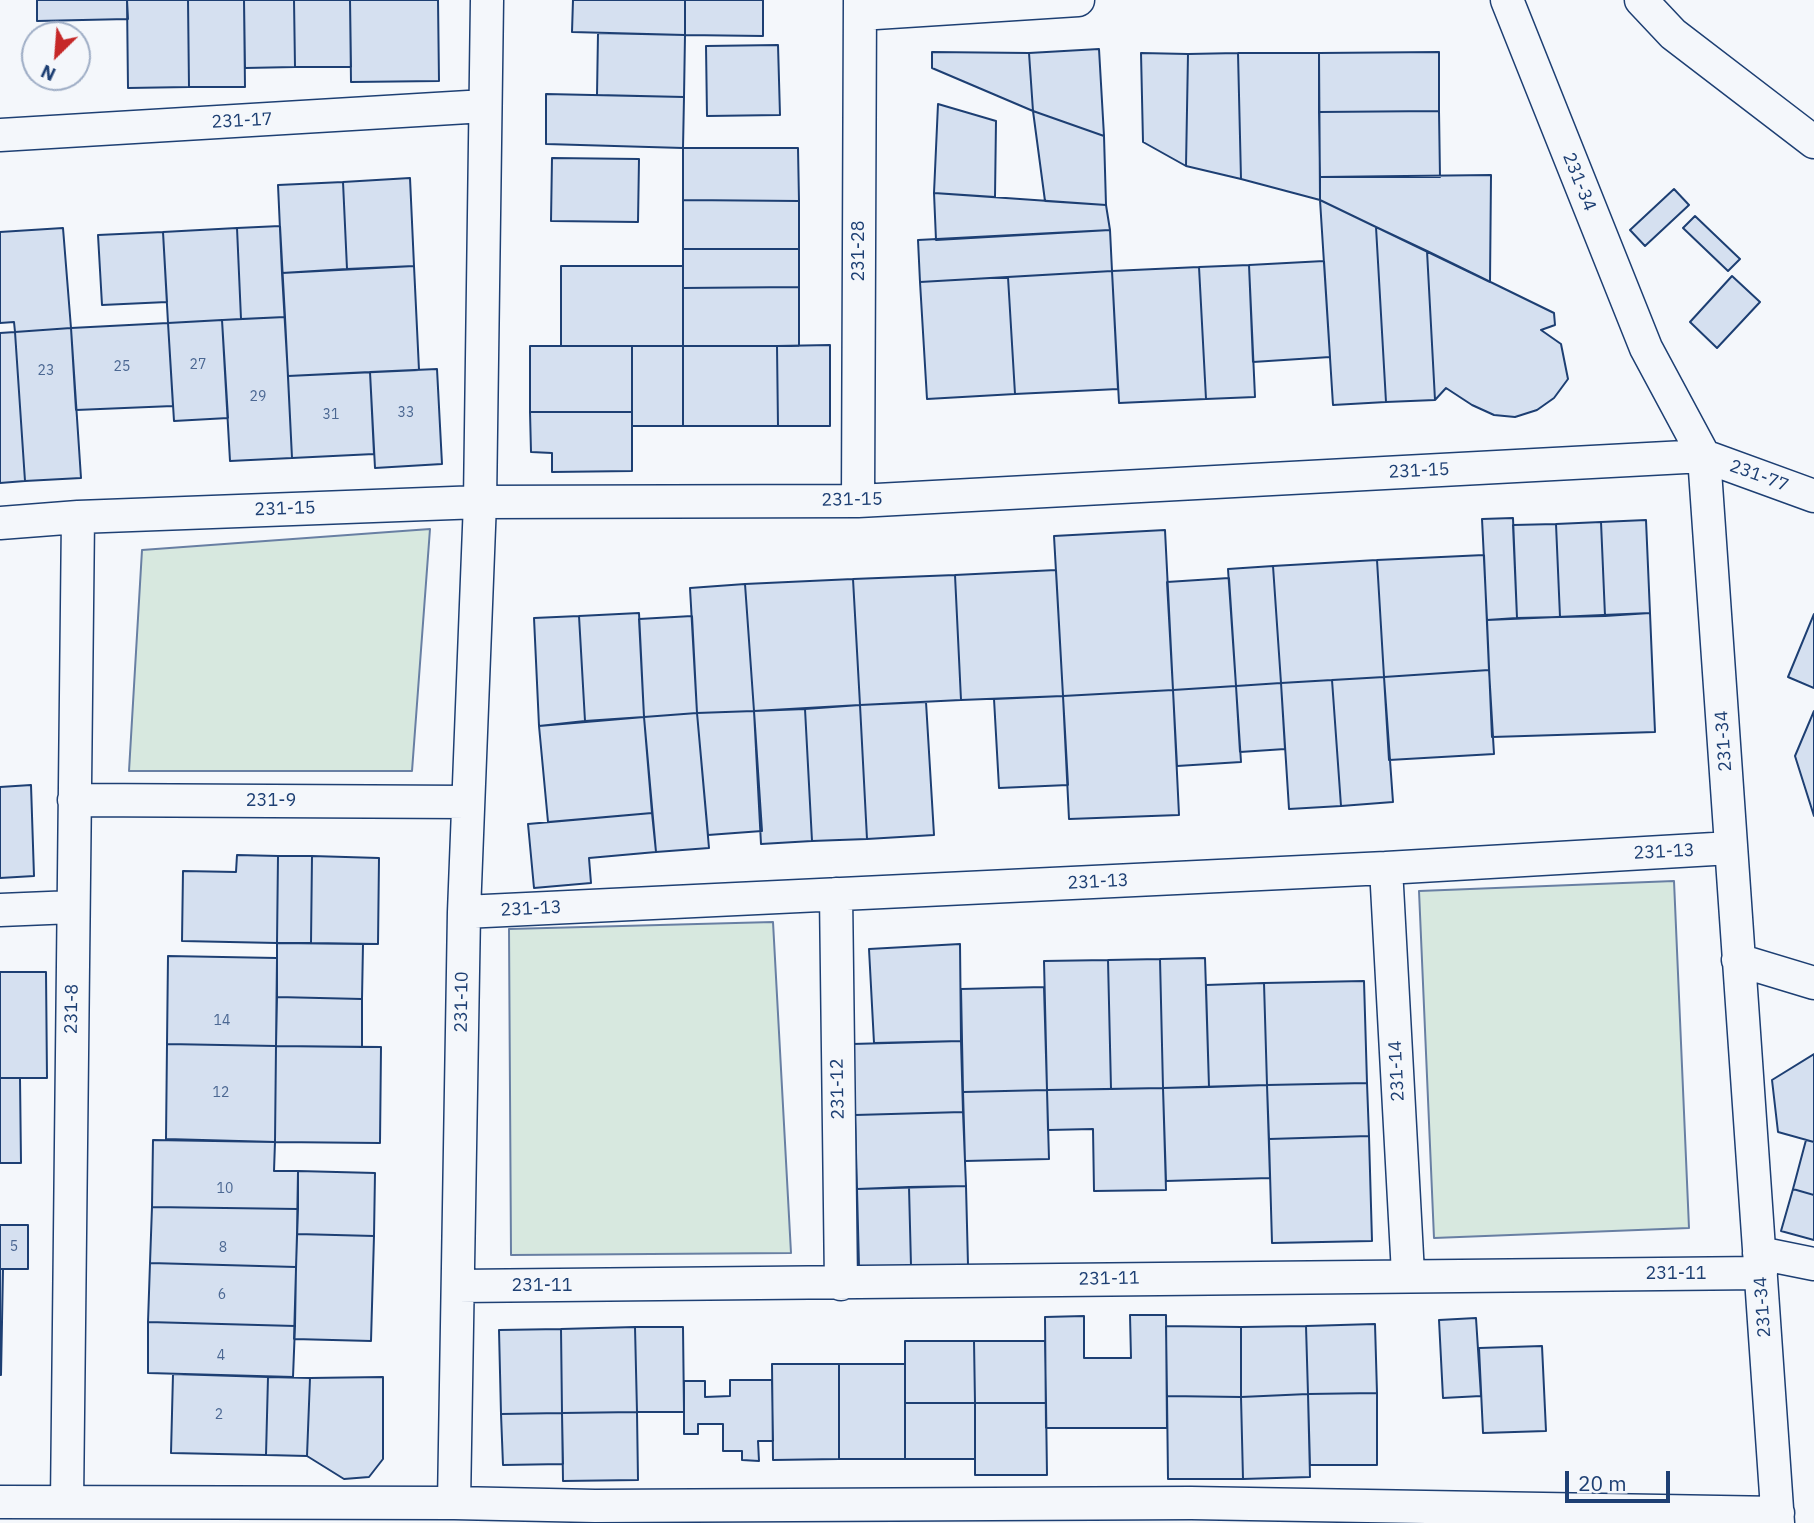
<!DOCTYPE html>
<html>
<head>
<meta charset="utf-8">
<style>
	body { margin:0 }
	#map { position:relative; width:1814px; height:1523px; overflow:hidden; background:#f4f7fb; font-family:"IBM Plex Sans",sans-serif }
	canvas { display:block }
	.north { position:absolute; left:21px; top:21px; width:70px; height:70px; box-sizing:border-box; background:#f4f7fb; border:2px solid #9eadc5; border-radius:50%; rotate:205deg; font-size:19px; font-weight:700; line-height:28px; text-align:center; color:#1d3f73 }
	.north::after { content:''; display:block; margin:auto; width:24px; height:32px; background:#c62828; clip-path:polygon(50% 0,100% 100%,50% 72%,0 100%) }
	.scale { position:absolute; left:1565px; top:1471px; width:105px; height:32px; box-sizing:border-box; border:4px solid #1d3f73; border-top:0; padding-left:9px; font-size:21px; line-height:24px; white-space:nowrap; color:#1d3f73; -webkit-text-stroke:5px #f4f7fb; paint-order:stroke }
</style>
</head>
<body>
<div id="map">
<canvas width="1814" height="1523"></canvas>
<div class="north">N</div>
<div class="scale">20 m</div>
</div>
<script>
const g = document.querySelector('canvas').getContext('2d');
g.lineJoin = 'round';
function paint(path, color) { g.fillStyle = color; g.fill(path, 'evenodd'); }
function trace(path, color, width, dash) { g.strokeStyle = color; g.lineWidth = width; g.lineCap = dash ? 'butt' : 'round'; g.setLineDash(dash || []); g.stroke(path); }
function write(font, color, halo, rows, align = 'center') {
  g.font = font + ' "IBM Plex Sans",sans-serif'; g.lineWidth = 5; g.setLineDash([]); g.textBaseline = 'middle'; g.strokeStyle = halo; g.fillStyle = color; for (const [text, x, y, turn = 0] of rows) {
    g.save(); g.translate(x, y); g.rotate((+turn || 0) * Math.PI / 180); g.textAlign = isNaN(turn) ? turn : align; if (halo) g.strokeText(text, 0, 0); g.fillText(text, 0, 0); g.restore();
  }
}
const green = new Path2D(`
	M430 529 412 771H129L142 550Z
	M1674 881 1689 1228 1434 1238 1419 891Z
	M773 922 791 1253 511 1255 509 929Z`);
const building = new Path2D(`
	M37 0H127L128 19 37 21Z
	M127 0H188L189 87 128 88Z
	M188 0H244L245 87H189Z
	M244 0H294L295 67 245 68Z
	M294 0H350L351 67H295Z
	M350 0H438L439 81 351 82Z
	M573 0H685V35L572 32Z
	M685 0H763V36L685 35Z
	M598 33 685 35 684 97 597 95Z
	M778 45 780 115 707 116 706 46Z
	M1099 49 1104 136 1033 111 1029 53Z
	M932 52 1029 53 1033 111 932 68Z
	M1439 52V111L1319 112V53Z
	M1141 53 1188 54 1186 166 1143 142Z
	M1238 53H1319L1320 200 1241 179Z
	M1238 53 1241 179 1186 166 1188 54Z
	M546 94 684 97 683 148 546 144Z
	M938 104 996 121 995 197 934 193Z
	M1033 111 1104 136 1106 205 1045 201Z
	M1439 111 1440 177H1320L1319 112Z
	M683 148H798L799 201 683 200Z
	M552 158 639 159 638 222 551 221Z
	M1491 175 1490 282 1320 200V177Z
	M410 178 414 266 347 269 343 182Z
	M343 182 347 269 282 273 278 185Z
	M1674 189 1689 205 1645 246 1630 230Z
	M934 193 1106 205 1110 230 936 240Z
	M683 200 799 201V249H683Z
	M1320 200 1376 227 1386 402 1333 405Z
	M1695 216 1740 259 1728 271 1683 228Z
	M280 226 285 317 241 319 237 228Z
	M1376 227 1427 251 1435 400 1386 402Z
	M63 228 71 328 15 332 14 322 0 323V232Z
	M237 228 241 319 168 323 163 232Z
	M1110 230 1112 271 920 282 918 240Z
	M163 232 167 302 102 305 98 235Z
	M683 249H799V287L683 288Z
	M1427 251 1554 313 1555 325 1541 330 1561 344 1568 379 1554 398 1537 410 1515 417 1494 415 1472 405 1446 388 1435 400Z
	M1324 261 1330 357 1253 362 1249 265Z
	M1249 265 1255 397 1206 399 1199 267Z
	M414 266 419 370 288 376 282 273Z
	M561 266H683V346H561Z
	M1199 267 1206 399 1119 403 1112 271Z
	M1112 271 1118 389 1015 394 1008 277Z
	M1732 276 1760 302 1717 348 1690 322Z
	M1008 277 1015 394 927 399 920 282Z
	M799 287V346H683V288Z
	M285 317 292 458 230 461 222 320Z
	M222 320 228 418 174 421 168 323Z
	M168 323 173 406 76 410 71 328Z
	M71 328 81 478 25 481 15 332Z
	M15 332 25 481 0 483V333Z
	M830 345V426H778L777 346Z
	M530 346H632V412H530Z
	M632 346H683V426H632Z
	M683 346H777L778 426H683Z
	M437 369 442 464 375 468 370 372Z
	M370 372 374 454 292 458 288 376Z
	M530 412H632V471L552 472V453L531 452Z
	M1513 518 1517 618 1487 620 1482 519Z
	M1646 520 1650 613 1605 616 1601 522Z
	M1601 522 1605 616 1560 617 1556 524Z
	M1556 524 1560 617 1517 618 1513 525Z
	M1165 530 1173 690 1063 696 1054 536Z
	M1484 555 1489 670 1384 677 1377 560Z
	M1377 560 1384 677 1281 683 1273 566Z
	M1273 566 1281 683 1236 686 1228 569Z
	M1056 570 1063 696 961 700 955 575Z
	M955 575 961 700 860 705 853 579Z
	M1229 578 1236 686 1173 690 1167 582Z
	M853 579 860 705 754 711 745 584Z
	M745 584 754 711 697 713 690 588Z
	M639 613 644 717 585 721 579 616Z
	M1650 613 1655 732 1492 737 1487 620Z
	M1814 614V688L1788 677Z
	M579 616 585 721 539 726 534 618Z
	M692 616 697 713 644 717 639 619Z
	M1489 670 1494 754 1389 760 1384 677Z
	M1384 677 1393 802 1341 806 1332 680Z
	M1332 680 1341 806 1289 809 1281 683Z
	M1281 683 1285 749 1240 752 1236 686Z
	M1236 686 1241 762 1177 766 1173 690Z
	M1173 690 1179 815 1069 819 1063 696Z
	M1063 696 1068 785 999 788 994 699Z
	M926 702 934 835 867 839 860 705Z
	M860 705 867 839 812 841 805 709Z
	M805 709 812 841 761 844 754 711Z
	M754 711 762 831 708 835 697 713Z
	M1814 711V816L1795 756Z
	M697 713 709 848 656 852 644 717Z
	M644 717 652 813 548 822 539 726Z
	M31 785 34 876 0 878V787Z
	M652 813 656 852 589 858 591 883 534 888 528 824Z
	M237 855 278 856 277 943 182 941 183 871 236 872Z
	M278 856H312L311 943H277Z
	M312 856 379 858 378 944 311 943Z
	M277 943 363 944 362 999 277 997Z
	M960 944 961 1041 874 1043 869 949Z
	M168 956 277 958 276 1046 167 1044Z
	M1205 958 1209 1087 1163 1088 1160 959Z
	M1160 959 1163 1088 1111 1089 1108 960Z
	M1108 960 1111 1089 1047 1090 1044 961Z
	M0 972H46L47 1078H0Z
	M1364 981 1367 1083 1267 1085 1264 983Z
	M1264 983 1267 1085 1209 1087 1206 985Z
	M1044 987 1047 1090 963 1092 961 989Z
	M277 997 362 999V1047L276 1046Z
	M961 1041 963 1112 855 1115 852 1044Z
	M167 1044 276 1046 275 1142 166 1139Z
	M276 1046 381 1047 380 1143 275 1142Z
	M1814 1054V1142L1778 1132 1772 1080Z
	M0 1078H20L21 1163H0Z
	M1367 1083 1369 1136 1269 1139 1267 1085Z
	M1267 1085 1270 1178 1166 1181 1163 1088Z
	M1163 1088 1166 1190 1094 1191 1093 1129 1048 1130 1047 1090Z
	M1047 1090 1049 1159 965 1161 963 1092Z
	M963 1112 966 1186 857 1189 855 1115Z
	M1369 1136 1372 1241 1272 1243 1269 1139Z
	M153 1140 275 1142 274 1171H298V1209L152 1207Z
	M1806 1140 1814 1142V1195L1793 1189Z
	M298 1171 375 1173 374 1236 297 1234Z
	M966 1186 968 1265 911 1266 909 1187Z
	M909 1187 911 1266 859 1267 857 1189Z
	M1793 1189 1814 1195V1240L1781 1231Z
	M152 1207 298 1209 296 1267 150 1263Z
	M0 1225H28V1269H0Z
	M297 1234 374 1236 371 1341 294 1339Z
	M150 1263 296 1267 295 1326 148 1322Z
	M0 1269H3L1 1375H0Z
	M1130 1315H1166L1167 1428H1046L1045 1317 1084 1316V1358H1131Z
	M1476 1318 1481 1396 1443 1398 1439 1320Z
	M148 1322 295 1326 293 1377 148 1373Z
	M1375 1324 1377 1393 1308 1394 1306 1326Z
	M1166 1326 1241 1327V1397L1167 1396Z
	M1306 1326 1308 1394 1241 1397V1327Z
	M635 1327 637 1412 562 1413 561 1329Z
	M635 1327H683L684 1412H637Z
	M561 1329 562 1413 501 1414 499 1330Z
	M905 1341H974L975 1403H905Z
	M974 1341H1045L1046 1403H975Z
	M1542 1346 1546 1431 1483 1433 1479 1348Z
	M772 1364H839V1459L773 1460Z
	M839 1364H905V1459H839Z
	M173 1374 268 1377 266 1455 171 1453Z
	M268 1377 310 1378 307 1456 266 1455Z
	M383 1377V1459L369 1477 344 1479 307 1456 310 1378Z
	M730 1380H772L773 1441H758L759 1461 742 1460V1451H723V1424H698V1434H684V1381H705V1397L730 1396Z
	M1377 1393V1465H1310L1308 1394Z
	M1308 1394 1310 1477 1243 1479 1241 1397Z
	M1167 1396 1241 1397 1243 1479H1168Z
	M905 1403H975V1459H905Z
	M975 1403H1046L1047 1475H975Z
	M637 1412 638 1480 563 1481 562 1413Z
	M562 1413 563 1464 503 1465 501 1414Z`);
const street = new Path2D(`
	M1507 0 1646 348 1704 456 1778 1523
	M1641 0 1673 34 1814 142
	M860 14 1078 0
	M0 135 485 106
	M858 501 860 0
	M0 523 78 517 480 502 858 501 1704 456 1814 496
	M74 800 468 802
	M1386 868 1408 1274
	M836 894 841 1284
	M0 910 73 907
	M464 912 1386 868 1731 848
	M1738 960 1814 983
	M1759 1253 1814 1264
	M458 1286C892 1283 1326 1274 1761 1273
	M0 1502 454 1503 595 1506 1191 1503 1778 1513
	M67 1502 78 517
	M454 1503 464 912 480 502 487 0`);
const numberNames = [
	["27",198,365],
	["25",122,367],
	["23",46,371],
	["29",258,397],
	["33",406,413],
	["31",331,415],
	["14",222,1021],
	["12",221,1093],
	["10",225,1189],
	["5",14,1247],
	["8",223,1248],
	["6",222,1295],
	["4",221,1356],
	["2",219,1415]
];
const streetNames = [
	["231-17",242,121,-3],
	["231-34",1579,182,68],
	["231-28",859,251,-90],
	["231-15",1419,471,-3],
	["231-77",1759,476,20],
	["231-15",852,500,-1],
	["231-15",285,509,-2],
	["231-34",1724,741,-94],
	["231-9",271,801],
	["231-13",1664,852,-3],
	["231-13",1098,882,-3],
	["231-13",531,909,-3],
	["231-10",462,1002,-89],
	["231-8",72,1009,-89],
	["231-14",1397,1071,-93],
	["231-12",838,1089,-91],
	["231-11",1676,1274],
	["231-11",1109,1279,-1],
	["231-11",542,1286],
	["231-34",1763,1307,-94]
];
paint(green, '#d7e8df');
trace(green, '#687fa3', 2);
paint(building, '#d5e0f0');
trace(building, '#1d3f73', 2);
trace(street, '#1d3f73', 35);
trace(street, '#f4f7fb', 32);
write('14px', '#4b6792', null, numberNames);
write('18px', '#1d3f73', '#f4f7fb', streetNames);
</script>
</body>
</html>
